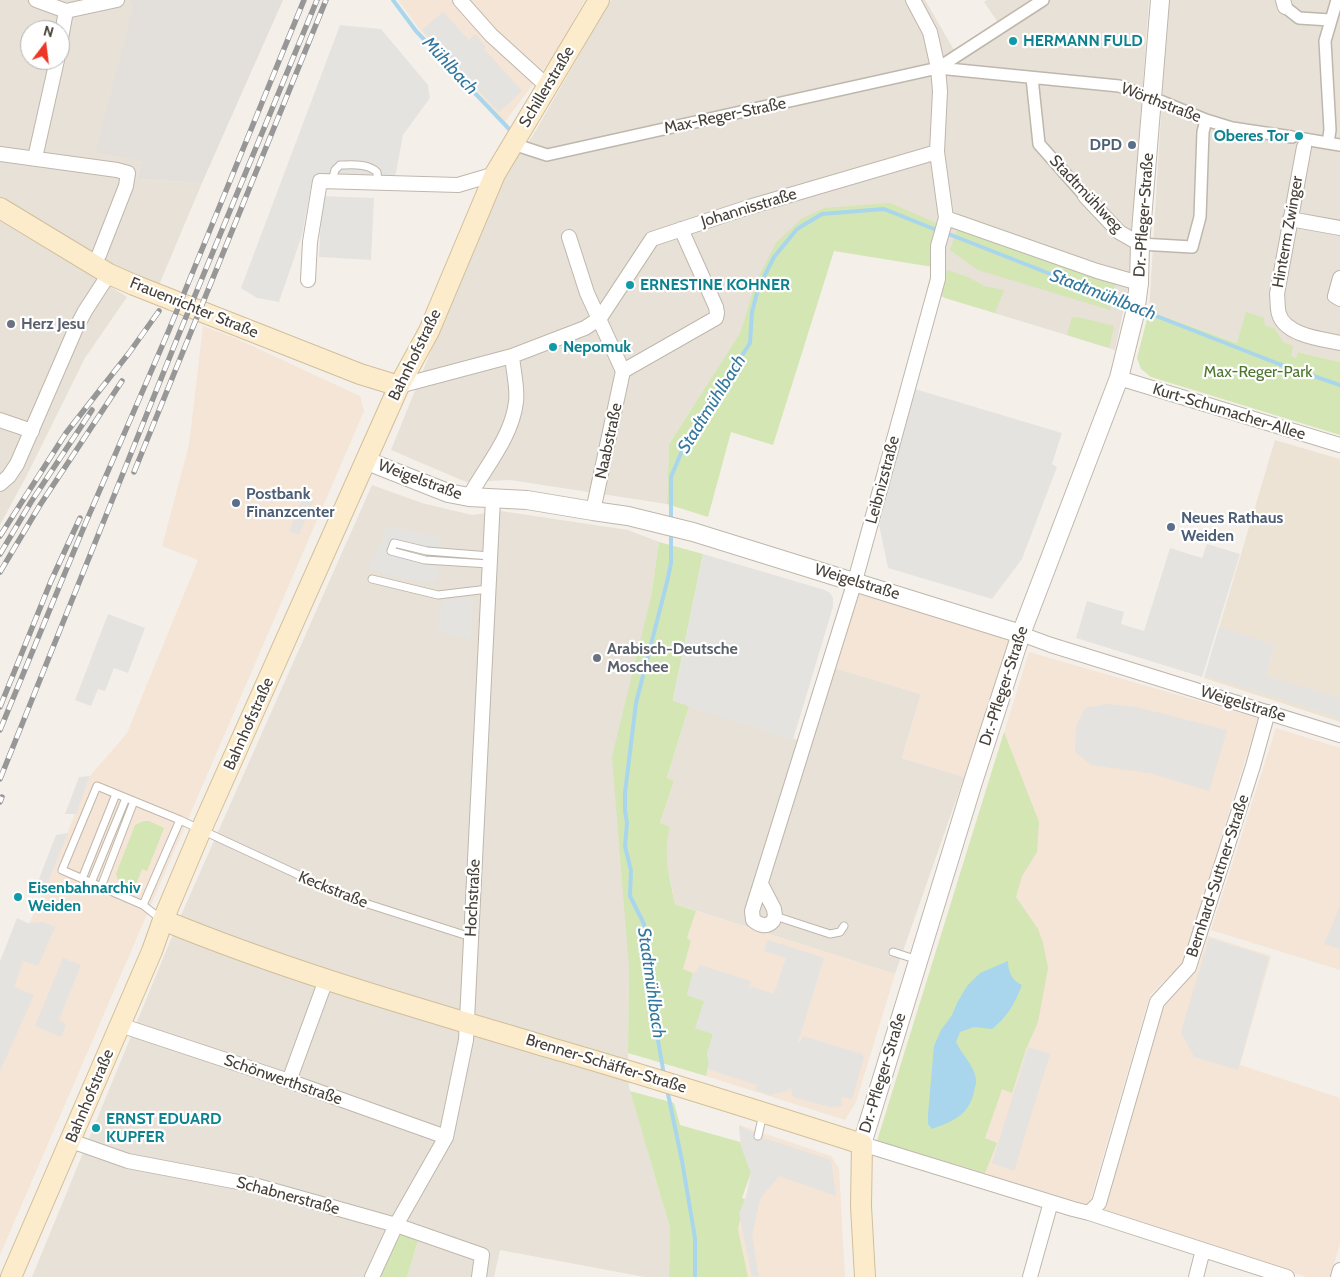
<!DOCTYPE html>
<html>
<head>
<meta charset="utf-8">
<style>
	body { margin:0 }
	#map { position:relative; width:1340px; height:1277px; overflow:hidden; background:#f4f0e9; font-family:Cabin,sans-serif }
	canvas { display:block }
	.north { position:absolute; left:20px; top:20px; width:50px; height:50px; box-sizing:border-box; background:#fff; border:1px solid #b5b3af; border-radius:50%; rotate:15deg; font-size:14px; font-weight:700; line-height:20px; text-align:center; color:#474038 }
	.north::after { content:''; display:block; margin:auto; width:18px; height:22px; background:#ef3525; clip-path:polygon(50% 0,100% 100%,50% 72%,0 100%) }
</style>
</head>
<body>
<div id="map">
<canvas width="1340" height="1277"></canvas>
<div class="north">N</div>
</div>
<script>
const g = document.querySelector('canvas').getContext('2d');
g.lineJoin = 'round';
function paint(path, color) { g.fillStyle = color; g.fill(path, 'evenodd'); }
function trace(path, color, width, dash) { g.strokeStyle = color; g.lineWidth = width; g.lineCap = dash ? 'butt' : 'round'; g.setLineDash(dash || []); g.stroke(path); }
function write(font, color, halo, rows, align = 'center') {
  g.font = font + ' Cabin,sans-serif'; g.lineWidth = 4.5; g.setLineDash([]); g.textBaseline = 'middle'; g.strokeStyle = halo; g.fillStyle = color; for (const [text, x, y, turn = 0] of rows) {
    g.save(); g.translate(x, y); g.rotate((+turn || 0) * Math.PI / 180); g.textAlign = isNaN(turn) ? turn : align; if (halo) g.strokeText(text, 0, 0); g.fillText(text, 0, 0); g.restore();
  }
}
const residential = new Path2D(`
	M0 0H129L134 4 142 161 137 179 202 183 159 285 90 257 0 204ZM30 30H60V60H30Z
	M611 0H925L954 50 997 21 984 2 987 0H1149L1128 288 1115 350 926 292 933 267 890 203 755 284 740 333 669 444 667 504 510 480 466 482 391 450 501 177 532 137Z
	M1168 0H1340V362L1299 352 1296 358 1290 356 1274 327H1267L1264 322 1247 313 1238 343 1149 311Z
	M0 218 127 297 85 358 27 475 0 525Z
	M372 485 422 503 472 515 501 511 628 530 659 542 651 597 629 967 628 1053 629 1087 670 1228 669 1277H645L500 1250 494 1277H407L418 1241 379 1277H32L178 922Z
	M835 668 921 694 902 758 964 777 895 974 675 904 666 860V840L670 827 660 824 674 781 667 779 689 706 810 744Z`);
const commercial = new Path2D(`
	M398 0H585L555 54 505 122 420 30Z
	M203 326 235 338 360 396 364 411 0 1255V987L47 884 90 776 127 733 198 560 162 546 189 445Z
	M860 592 1012 641 964 777 902 758 921 694 835 668Z
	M1029 652 1258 718 1182 964 1150 995 1089 1205 877 1141Z
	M1276 728 1340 748V970L1211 930Z
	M696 911 895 974 856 1102 845 1120 706 1076 709 1063 687 995 683 969 691 941 687 938Z
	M1208 936 1271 956 1240 1065 1340 1098V1244L1330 1277H1307L1132 1224 1104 1209 1163 1008 1197 970Z
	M739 1125 831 1156 839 1168 845 1277H748L738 1229 751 1173 740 1142Z`);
const industrial = new Path2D(`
	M129 0H283L202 183 137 179 142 161 96 152 134 5Z`);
const education = new Path2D(`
	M1275 440 1340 459V722L1204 678Z`);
const green = new Path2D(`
	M890 203 941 225 933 267 834 251 773 445 731 432 708 517 667 504 669 444 740 333 755 284 776 243 801 219 824 208Z
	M957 230 1116 280 1110 310 978 270 950 250Z
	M947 270 968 277 984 286 1004 290 995 313 945 298 942 294Z
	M1149 311 1237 343 1246 312 1264 318C1264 325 1267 328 1274 327L1283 342 1293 346 1291 356 1296 358 1298 352 1340 362V435L1151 377 1141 369 1137 358Z
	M1072 317 1082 318 1114 326 1109 348 1067 335Z
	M659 542 703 554 673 700 689 706 667 778 674 781 660 823 670 827C662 853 670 878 675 904L696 911 687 938 691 941 683 969 693 973 687 995 704 1001 713 1034 707 1054 709 1063 706 1076 628 1053 629 967 612 757 651 597Z
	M1004 732 1039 822 1037 852 1022 876 1016 897 1038 929 1043 943 1048 968 1038 1022 1026 1049 1012 1093 1002 1089 985 1138 997 1143 985 1173 877 1141Z
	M144 821H149L164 828 147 871 142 869 135 887 118 880 116 874 135 825Z
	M630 1091 674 1103 680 1125 740 1142 751 1173 742 1198 745 1199 738 1229 748 1277H669L670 1228Z
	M401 1234 418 1241 407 1277H379L385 1259Z`);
const parking = new Path2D(`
	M443 12 469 40 475 34 486 47 484 49 522 91 499 112 422 30Z
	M340 25 381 29 428 85 430 98 403 135 395 178 313 176 302 235 279 302 257 298 241 288Z
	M322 196 374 198 371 260 319 257Z
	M915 389 1062 433 1052 464 1057 467 1022 559 992 599 888 568 879 525Z
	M304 495 314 499 299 535 289 531Z
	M388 525 440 538 437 581 407 580 369 568Z
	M1207 544 1240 554 1202 677 1076 638 1087 601 1124 612 1121 624 1144 631 1170 548 1202 558Z
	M703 554 825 590 830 593 833 598V607L793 740 673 701Z
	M473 597 471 639 437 631 442 601Z
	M108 614 145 628 128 673 114 668 105 691 98 689 91 706 75 700Z
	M1219 627 1275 645 1266 676 1340 698V718L1205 675Z
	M1108 704 1136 707 1227 730 1209 791 1149 773 1091 765 1075 752 1076 727 1085 708Z
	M90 776 76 814H65L79 777Z
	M68 833 46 887 35 889 56 835Z
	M1340 905V949L1324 944 1331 929Z
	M17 918 28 923 43 922 55 927 38 966 23 961 14 987 34 995 0 1071V961Z
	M1209 938 1269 957 1238 1070 1194 1057 1181 1032Z
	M768 940 824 958 798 1042 800 1043 803 1036 858 1053 860 1052 864 1058 852 1099 841 1097 842 1106 830 1107 793 1097 791 1088 783 1092 772 1094V1096L755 1090 757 1085 707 1069 709 1063 707 1054 713 1034 695 1028 704 1001 687 995 693 973 697 971 699 965 751 981 749 989 753 987 774 994 786 958 764 951Z
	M63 958 81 965 59 1020 66 1024 61 1037 35 1026Z
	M1028 1047 1050 1054 1014 1171 992 1163Z
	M739 1125 758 1136 831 1160 836 1196 779 1176 760 1199 752 1235 759 1277 752 1276 739 1213 747 1195 751 1173 741 1146Z`);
const water = new Path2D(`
	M1008 961C1008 971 1012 981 1022 985 1015 1004 1007 1017 992 1029L974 1027 960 1032 956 1042C962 1055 975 1066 976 1080 977 1084 974 1089 974 1092 968 1116 953 1121 932 1129L928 1124V1114L934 1046 941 1030 952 1015 957 1003 967 986 980 973Z`);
const stream = new Path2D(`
	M393 0 416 31 510 130
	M946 233 1132 306
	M1141 310 1279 364 1340 385
	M671 522V477L684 446 750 343 752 312 758 289 774 257 797 229 822 214 884 209 939 231
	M664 1075 645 965 644 924 630 896 631 871 625 846 627 823 625 811V793L636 703 667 582 671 563V531
	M667 1089 682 1161 695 1238V1277`);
const service = new Path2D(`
	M332 181 335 170 340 165C352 165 367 163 377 172L378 183
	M489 564 425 560 391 551 394 543 427 551 490 556
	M372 579 438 595 488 589
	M82 879 116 794
	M91 883 126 798
	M101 887 134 801
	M143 905 180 820
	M775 916 830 934 840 932 844 926
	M162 920 143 905 62 870 97 786 180 820 346 897 471 937
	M893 952 918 960
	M758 1136 763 1114`);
const pedestrian = new Path2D(`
	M1285 7 1299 18 1330 20
	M938 68 1043 0
	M1032 78 1039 144 1085 196
	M1304 139 1340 145
	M1328 143 1330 130 1325 41 1337 0
	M513 144 547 155 938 68 1119 86 1153 98 1206 120 1232 128 1292 137
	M1140 244 1192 247 1200 217 1203 132 1206 120`);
const minor = new Path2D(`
	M36 0 66 11 117 0
	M460 0 491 35 547 86
	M1283 0 1285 7
	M60 44 66 11
	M1304 147 1277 294C1278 301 1277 308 1279 314 1285 335 1321 339 1340 343
	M0 154 117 170 128 173 126 186 99 255
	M35 158 57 60
	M1085 196 1119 232 1140 244
	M946 218 1097 271 1139 283
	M1290 219 1340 228
	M569 237 587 293 623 371
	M1340 278 1335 296 1340 299
	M308 280 310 242 320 181 458 185 495 174
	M1119 378 1340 445
	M399 386 512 356 585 328 600 318 652 239 749 207 937 152
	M0 420 32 431
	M0 484 9 476 17 464 76 328 85 311 109 274
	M469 497C485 467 512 437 516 402 518 389 513 369 512 356
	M593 511 623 371 716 318 717 313 716 307 681 229
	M1021 634 1051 645 1340 735
	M761 884 774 909 775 916 773 921C767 928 759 925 753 920L752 911 855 581 938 279V246L946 218 937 152 940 91 938 68 930 32 913 0
	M120 1025 289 1081 446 1137
	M289 1081 326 980
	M71 1141 128 1161 254 1185 396 1225 482 1255 479 1277
	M862 1144 1073 1209 1089 1213 1099 1203 1157 1002 1189 967 1253 766 1268 712
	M1089 1213 1287 1277
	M372 1277 396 1225 446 1137 466 1040 493 499
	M1030 1277 1051 1202
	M1196 1277 1203 1250
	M1338 1277 1340 1270`);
const tertiary = new Path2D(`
	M367 461 448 493 469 497 527 500 593 511 628 516 693 532 1021 634
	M862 1144 973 782 1021 634 1119 378 1135 313 1139 283 1140 244 1160 0`);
const secondary = new Path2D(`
	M0 208 109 274 134 285 360 374 399 386
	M163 920C289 972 421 1009 551 1048 655 1078 759 1111 862 1144L861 1206 865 1277
	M11 1277 152 951 163 920 201 830 399 386 429 331 495 174 599 0`);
const rail = new Path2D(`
	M134 472 326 0
	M0 536 66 433 129 353 159 311
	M0 554 31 502 92 410
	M0 572 40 505 122 381
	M0 707 51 581 80 518
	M0 730 86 522 169 330 304 0
	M0 779 179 334 317 0
	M0 802 2 797`);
const markers = [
	[1013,41,5,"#0f9aa8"],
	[1299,136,5,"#0f9aa8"],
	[1132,145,5,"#5c6f8a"],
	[630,285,5,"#0f9aa8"],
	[11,324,5,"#6b7280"],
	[553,347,5,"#0f9aa8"],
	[236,503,5,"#5c6f8a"],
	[1171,527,5,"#5c6f8a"],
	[597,658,5,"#6b7280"],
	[18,897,5,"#0f9aa8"],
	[96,1128,5,"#0f9aa8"]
];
const cultureNames = [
	["HERMANN FULD",1023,41],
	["Oberes Tor",1289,136,"right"],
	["ERNESTINE KOHNER",640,285],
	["Nepomuk",563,347],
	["Eisenbahnarchiv",28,888],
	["Weiden",28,906],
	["ERNST EDUARD",106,1119],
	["KUPFER",106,1137]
];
const streetNames = [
	["Schillerstraße",547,87,-59],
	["Wörthstraße",1161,103,21],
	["Max-Reger-Straße",725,116,-12],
	["Stadtmühlweg",1086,194,47],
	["Johannisstraße",749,208,-17],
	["Dr.-Pfleger-Straße",1144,215,-86],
	["Hinterm Zwinger",1288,232,-80],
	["Frauenrichter Straße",194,308,22],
	["Bahnhofstraße",415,355,-64],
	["Kurt-Schumacher-Allee",1229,412,17],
	["Naabstraße",609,441,-78],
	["Weigelstraße",420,480,20],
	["Leibnizstraße",883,480,-75],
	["Weigelstraße",857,582,17],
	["Dr.-Pfleger-Straße",1004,686,-72],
	["Weigelstraße",1243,704,17],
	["Bahnhofstraße",249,724,-66],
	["Bernhard-Suttner-Straße",1218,876,-72],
	["Keckstraße",333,890,22],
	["Hochstraße",473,898,-87],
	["Brenner-Schäffer-Straße",606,1064,17],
	["Dr.-Pfleger-Straße",883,1073,-73],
	["Schönwerthstraße",283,1080,19],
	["Bahnhofstraße",90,1096,-67],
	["Schabnerstraße",288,1196,15]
];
const serviceNames = [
	["DPD",1122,145,"right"],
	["Postbank",246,494],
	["Finanzcenter",246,512],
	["Neues Rathaus",1181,518],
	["Weiden",1181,536]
];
const worshipNames = [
	["Herz Jesu",21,324],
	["Arabisch-Deutsche",607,649],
	["Moschee",607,667]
];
const parkNames = [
	["Max-Reger-Park",1258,372]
];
const waterNames = [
	["Mühlbach",450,66,47],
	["Stadtmühlbach",1103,295,21],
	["Stadtmühlbach",712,404,-58],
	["Stadtmühlbach",651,983,82]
];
paint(residential, '#e7e1d7');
paint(commercial, '#f4e5d6');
paint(industrial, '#e3dfda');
paint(education, '#ece3d4');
paint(green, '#d3e6b4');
paint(parking, '#e5e3e0');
paint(water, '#a9d6ed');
trace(stream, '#a9d6ed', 4);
trace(service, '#bfb7ac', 9);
trace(pedestrian, '#bfb7ac', 14);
trace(minor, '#bfb7ac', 16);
trace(tertiary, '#bfb7ac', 20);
trace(secondary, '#d1bf9b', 22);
trace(service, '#fff', 7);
trace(pedestrian, '#fff', 11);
trace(minor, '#fff', 14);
trace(tertiary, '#fff', 18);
trace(secondary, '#fceccb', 20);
trace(rail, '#979797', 5.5);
trace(rail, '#fff', 4, [11]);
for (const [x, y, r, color] of markers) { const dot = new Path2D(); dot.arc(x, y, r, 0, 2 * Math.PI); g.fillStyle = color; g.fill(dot); trace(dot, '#fff', 2); }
write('bold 16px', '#0d838f', '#fff', cultureNames, 'left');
write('16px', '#474038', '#fff', streetNames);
write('bold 16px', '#4e5e75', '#fff', serviceNames, 'left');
write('bold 16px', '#5b616d', '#fff', worshipNames, 'left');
write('16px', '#4e762d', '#fff', parkNames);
write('italic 18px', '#32789e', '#fff', waterNames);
</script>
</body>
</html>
